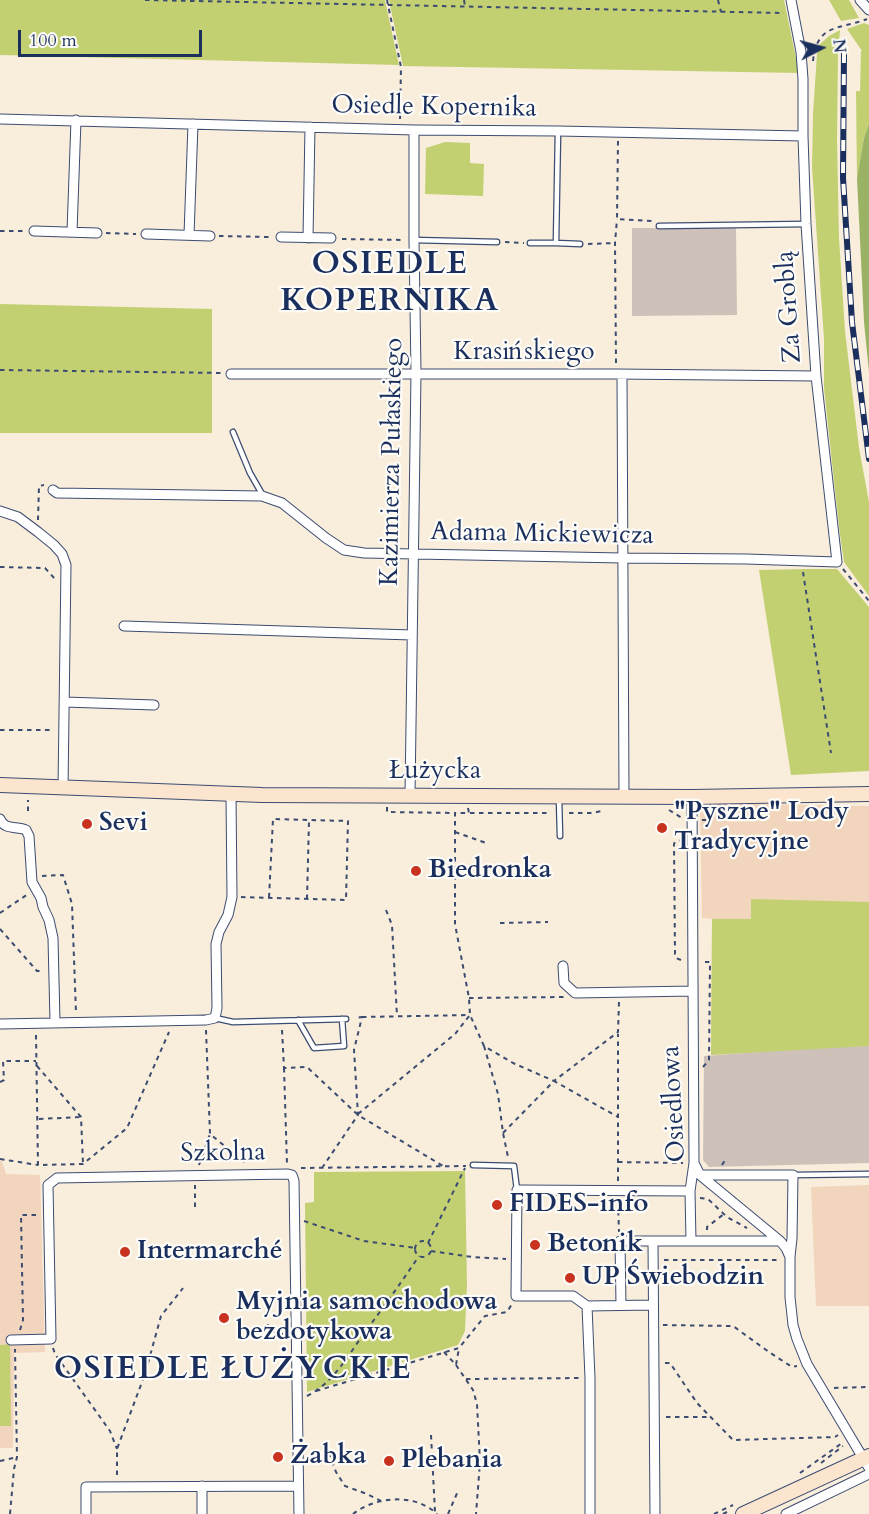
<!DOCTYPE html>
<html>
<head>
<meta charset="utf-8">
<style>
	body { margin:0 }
	#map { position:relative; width:869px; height:1514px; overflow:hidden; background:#f9eddc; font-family:Cardo,serif }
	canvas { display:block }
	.north { position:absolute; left:791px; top:18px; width:60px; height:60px; -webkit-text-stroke:4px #fdfcf7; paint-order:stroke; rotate:84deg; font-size:16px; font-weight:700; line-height:24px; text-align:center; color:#1b2f5e }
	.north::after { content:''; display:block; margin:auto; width:21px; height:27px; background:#1b2f5e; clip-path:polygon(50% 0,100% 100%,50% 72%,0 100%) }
	.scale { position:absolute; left:18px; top:30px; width:184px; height:27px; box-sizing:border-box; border:3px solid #1b2f5e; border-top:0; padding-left:8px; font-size:18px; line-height:21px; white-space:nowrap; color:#1b2f5e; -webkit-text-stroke:4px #fdfcf7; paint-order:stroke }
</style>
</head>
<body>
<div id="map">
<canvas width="869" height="1514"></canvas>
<div class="north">N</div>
<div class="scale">100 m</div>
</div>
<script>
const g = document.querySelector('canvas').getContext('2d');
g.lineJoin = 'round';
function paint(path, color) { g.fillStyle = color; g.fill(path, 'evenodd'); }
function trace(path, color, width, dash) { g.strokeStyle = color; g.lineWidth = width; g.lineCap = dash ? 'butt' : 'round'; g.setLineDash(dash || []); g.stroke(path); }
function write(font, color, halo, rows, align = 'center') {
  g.font = font + ' Cardo,serif'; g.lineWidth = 4.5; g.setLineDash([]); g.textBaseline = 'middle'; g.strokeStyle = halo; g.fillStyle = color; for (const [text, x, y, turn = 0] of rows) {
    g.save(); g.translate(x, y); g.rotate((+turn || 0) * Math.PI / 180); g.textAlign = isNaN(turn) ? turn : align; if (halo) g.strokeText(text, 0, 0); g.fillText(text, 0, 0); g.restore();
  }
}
const built = new Path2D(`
	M700 803 869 806V1046L711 1055 712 919 702 918Z
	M0 1161H2L6 1174 40 1175 45 1352 14 1353 13 1448H0Z
	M869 1185V1306H816L811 1187Z`);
const industrial = new Path2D(`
	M632 228H736L737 315 632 316Z
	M869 1044V1163L709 1167 703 1160 704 1056Z`);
const green = new Path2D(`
	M0 0H385L399 65 0 55Z
	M389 0H784L799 73 403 66Z
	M829 0H849L859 18 841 21Z
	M864 23 869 25V124L864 138 857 178 856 91H860L861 51H862L847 29Z
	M840 30 838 54 837 139 839 238 845 331 859 448 869 502V596L844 562 839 527 824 388V339L812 167 813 114 817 54 819 45 829 36Z
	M445 142 470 143V163L484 164 483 196 425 194 426 148Z
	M0 304 212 309V433H0Z
	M805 569H837L869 607V771L791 775 759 570Z
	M751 899 869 902V1046L711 1055 712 919H751Z
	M465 1171 467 1283 465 1331 458 1345 307 1392 305 1203 314 1202V1172Z
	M10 1344 11 1426H0V1345Z`);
const forest = new Path2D(`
	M869 124V372L864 322 857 178 864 138Z`);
const path = new Path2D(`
	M145 0 784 13
	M387 0 401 67 400 119
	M464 0 465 6
	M718 0 721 12
	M813 61C817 23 839 30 867 19
	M618 141 617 219 653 221
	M0 231H24
	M106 233 136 234
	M219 236 270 237
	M342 239 405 240
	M505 242 524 243
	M588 244 615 243
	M616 363 615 243 617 219
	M0 370 222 373
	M38 520 39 486 44 485
	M0 567 45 568 55 579
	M843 569 869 601
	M803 572 831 753
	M0 730H52
	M387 807V812L455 813
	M468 808 469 813H455V924L469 998 470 1015 484 1046 513 1063 554 1081 618 1032 619 1002
	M669 810 682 818
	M28 811V800
	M470 813H551
	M569 813H592L602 811
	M702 820H708V811
	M455 832 486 843
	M42 876 63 875 72 904 76 1013
	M241 897C276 898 311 899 346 900L348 821 273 819 269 898
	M307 899 309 821
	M386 910 392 925 397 1016
	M0 913 28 894
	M500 923 548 922
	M0 929 37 971H42
	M681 960 676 958 675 954 674 844 675 842 682 840
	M469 998 565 997
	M362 1017 470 1015
	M206 1030 210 1134 248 1165
	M282 1030 284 1068 307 1067 358 1115 443 1166
	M36 1035 38 1165 83 1164 127 1128 169 1032
	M484 1046 498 1094 503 1133 508 1157
	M37 1066 81 1117 83 1164
	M703 1067 709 1060 710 962H705
	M284 1068 287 1164
	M0 1082 4 1080 3 1061H36
	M358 1114 455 1034 470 1015
	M39 1119 81 1117
	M503 1133 554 1081 618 1117
	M0 1159 38 1165
	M618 1162 683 1163
	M199 1165 210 1134
	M722 1165 725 1160
	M301 1168 466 1166
	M322 1168 358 1115 354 1050 362 1017 355 1018
	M618 1181V1034
	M700 1198 708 1199 727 1217 747 1228
	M618 1202 619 1232
	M195 1207V1185
	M304 1221 364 1241 416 1248
	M707 1230V1227L724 1214
	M415 1249a8 8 0 1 1 16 0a8 8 0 1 1-16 0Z
	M428 1243 465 1168
	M431 1251 472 1257 506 1259
	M664 1260H778
	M268 1324 269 1332H278L285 1335
	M663 1325 733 1326 769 1352 792 1367 797 1366
	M20 1330 23 1320 21 1215H38
	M53 1348 55 1354 110 1431 117 1449
	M444 1352 456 1365 459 1348
	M665 1363H670L697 1403 733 1440 835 1437 838 1435
	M456 1365 473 1390 477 1404 480 1462 476 1514
	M466 1379 580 1378
	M834 1388 869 1387
	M316 1391 459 1348 485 1316 507 1312 512 1304
	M307 1396C333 1383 347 1357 363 1335 382 1309 401 1283 419 1256
	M666 1417H711
	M431 1435 435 1512
	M327 1444 329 1454 336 1472 345 1486 367 1494 381 1501
	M0 1461 17 1457
	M821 1463 843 1446
	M800 1473 842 1443
	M117 1475V1449L145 1374 161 1316 183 1288
	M10 1514 14 1469 17 1457 15 1349
	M353 1514C376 1496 415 1493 437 1514
	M448 1514 458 1491
	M714 1514 733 1505
	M723 1514 731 1510`);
const lane = new Path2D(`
	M659 226 806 224
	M414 240 497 242
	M530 243H556L558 131
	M556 243 580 244
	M233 432 250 473 262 494
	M559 799 560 836
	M215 1018 233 1022 346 1019
	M298 1020 314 1048 344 1046 342 1019
	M473 1165 514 1166 517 1190
	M794 1175 869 1174`);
const street = new Path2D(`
	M860 0 869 10
	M0 119 414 130 558 131 803 136
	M34 231 97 233
	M72 232 76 120
	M146 234 210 236
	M189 235 193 124
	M281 237 331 238
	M308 238 310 127
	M231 374H616L816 376
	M622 375 624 796
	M53 490 57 493 262 496 282 503 326 538 344 550 364 553 622 558 746 559 837 562 816 376 806 224 803 136V79L801 52 791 0
	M0 511 18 517 38 532 54 545 62 554 66 565 63 788
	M124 626 412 635
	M65 702 154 705
	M410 795 416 373 414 240V130
	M692 797 694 1163 700 1175 780 1241 786 1248 790 1257V1297L793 1325 797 1339 807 1364 869 1468
	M0 819C4 830 16 826 26 830L29 836 32 882 41 898 43 907 49 920 53 938 55 1022
	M563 966 564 983 575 993 693 991
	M0 1024 206 1020 215 1018 217 1008 216 944 219 932 228 915 232 897 231 794
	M694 1163 690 1191 691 1241H780
	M700 1175H793L792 1238 790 1257
	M653 1241 655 1514
	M621 1305 620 1241H691
	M587 1306 653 1305
	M11 1340 51 1339 48 1185 57 1178 288 1174 292 1175 294 1181 299 1514
	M202 1486V1514
	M86 1514V1487L298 1486
	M590 1514V1378L587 1306 573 1296H516L517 1190 690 1191
	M786 1514 869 1474`);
const secondary = new Path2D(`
	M0 785 262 795 692 797 869 794
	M743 1514 869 1456`);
const rail = new Path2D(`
	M844 52 843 178 852 322 869 459`);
const markers = [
	[87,824,6,"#c8321e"],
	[662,828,6,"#c8321e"],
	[416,871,6,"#c8321e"],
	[497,1205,6,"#c8321e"],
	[535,1245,6,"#c8321e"],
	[125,1252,6,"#c8321e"],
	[570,1278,6,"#c8321e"],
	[224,1318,6,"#c8321e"],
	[278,1457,6,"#c8321e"],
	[389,1461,6,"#c8321e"]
];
const streetNames = [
	["Osiedle Kopernika",434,108,1],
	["Za Groblą",790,307,-94],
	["Krasińskiego",524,353],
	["Kazimierza Pułaskiego",393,462,-89],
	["Adama Mickiewicza",542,535,1],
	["Łużycka",435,772],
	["Osiedlowa",675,1104,-93],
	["Szkolna",223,1154,-1]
];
const poiNames = [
	["\"Pyszne\" Lody",674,813],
	["Tradycyjne",674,843],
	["Sevi",99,824],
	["Biedronka",428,871],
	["FIDES-info",509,1205],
	["Betonik",547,1245],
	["Intermarché",137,1252],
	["UP Świebodzin",582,1278],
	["Myjnia samochodowa",236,1303],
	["bezdotykowa",236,1333],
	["Żabka",290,1457],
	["Plebania",401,1461]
];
const districtNames = [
	["OSIEDLE",390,266],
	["KOPERNIKA",390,303],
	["OSIEDLE ŁUŻYCKIE",233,1371]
];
paint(built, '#f1d5bd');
paint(industrial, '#cec1ba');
paint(green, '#c3d072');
paint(forest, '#9ab264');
trace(lane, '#3c4c71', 7);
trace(street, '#3c4c71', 11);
trace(secondary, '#3c4c71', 16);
trace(path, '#3c4c71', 2, [4.5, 4.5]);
trace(lane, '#fff', 4.5);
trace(street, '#fff', 9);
trace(secondary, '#fbe5cf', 14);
trace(rail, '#1b2f5e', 6);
trace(rail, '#fdfcf7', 4, [11]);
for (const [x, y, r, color] of markers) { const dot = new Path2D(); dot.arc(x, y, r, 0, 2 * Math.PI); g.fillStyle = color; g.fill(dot); trace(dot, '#fdfcf7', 2); }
write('26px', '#1b2f5e', '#fdfcf7', streetNames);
write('bold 26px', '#1b2f5e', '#fdfcf7', poiNames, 'left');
g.letterSpacing = '1.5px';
write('bold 32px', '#1b2f5e', '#fdfcf7', districtNames);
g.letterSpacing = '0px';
</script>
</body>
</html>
